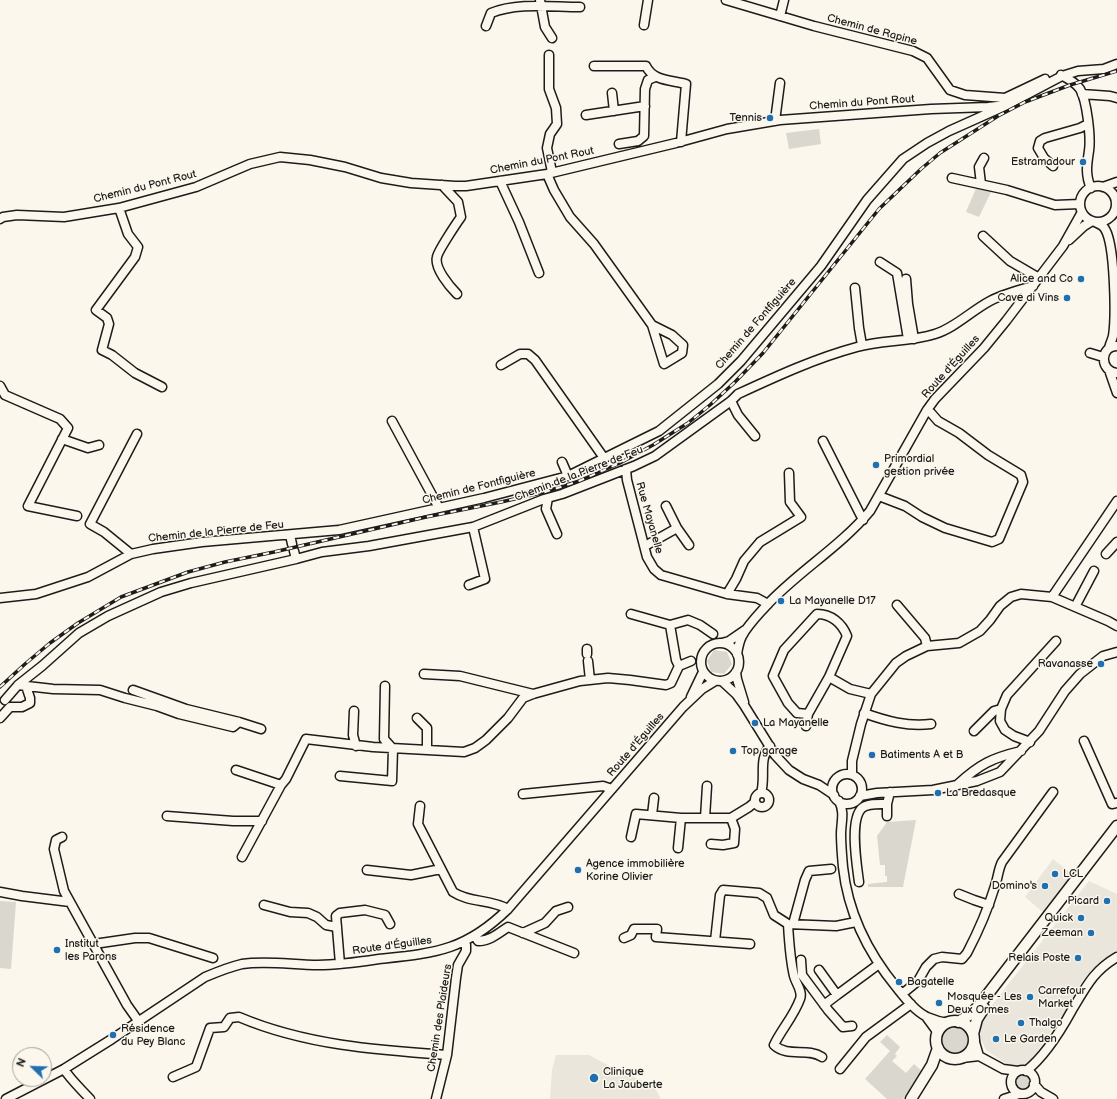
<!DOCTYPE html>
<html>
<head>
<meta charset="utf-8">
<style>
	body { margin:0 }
	#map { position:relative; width:1117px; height:1099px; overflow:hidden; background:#fbf7ec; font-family:"Balsamiq Sans",sans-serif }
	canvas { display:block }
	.north { position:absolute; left:12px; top:1047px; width:40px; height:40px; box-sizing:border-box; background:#fbf7ec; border:1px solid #a29f99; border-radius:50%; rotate:293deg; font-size:11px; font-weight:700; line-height:16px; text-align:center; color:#1c1c1c }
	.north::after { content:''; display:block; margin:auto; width:14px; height:18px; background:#1f6fb2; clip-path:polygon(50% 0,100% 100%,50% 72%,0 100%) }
</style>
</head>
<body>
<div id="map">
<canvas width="1117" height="1099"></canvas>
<div class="north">N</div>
</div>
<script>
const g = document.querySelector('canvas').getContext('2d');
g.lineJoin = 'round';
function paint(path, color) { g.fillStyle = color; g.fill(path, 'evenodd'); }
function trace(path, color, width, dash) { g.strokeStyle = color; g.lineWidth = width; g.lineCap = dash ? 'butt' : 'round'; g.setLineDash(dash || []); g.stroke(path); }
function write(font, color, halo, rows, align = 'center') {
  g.font = font + ' "Balsamiq Sans",sans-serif'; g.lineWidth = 3; g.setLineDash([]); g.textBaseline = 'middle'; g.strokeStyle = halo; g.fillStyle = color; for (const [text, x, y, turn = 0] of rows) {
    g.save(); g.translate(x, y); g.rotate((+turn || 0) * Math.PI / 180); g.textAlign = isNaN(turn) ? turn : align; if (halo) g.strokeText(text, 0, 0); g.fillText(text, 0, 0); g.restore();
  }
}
const built = new Path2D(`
	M1053 859 1072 874 1044 913 1025 897Z
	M1089 881 1117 894V951L1098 963 1083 980 1068 1007 1032 1059 1023 1066 1011 1067 986 1050 981 1039 980 1024 985 1014Z
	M556 1055H589L613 1068 654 1086 661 1099H550L552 1070Z`);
const green = new Path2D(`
	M819 129 821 144 789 149 786 133Z
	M977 186 991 192 979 217 966 212Z
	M714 650 727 652 732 664 724 674 711 672 707 661Z
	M916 820 903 887H868V884L887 882V876H885V865H880L877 836 887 822Z
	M0 901 16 902 11 969 0 968Z
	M941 1040a14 14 0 1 1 28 0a14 14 0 1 1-28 0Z
	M887 1035 900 1047 895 1054 897 1056 892 1061 906 1073 914 1064 922 1071 903 1099H887L865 1079 890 1051 880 1042Z
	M1015 1082a8 8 0 1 1 16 0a8 8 0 1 1-16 0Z`);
const minor = new Path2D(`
	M540 0 545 27 552 38
	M726 0 814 26 913 51 927 58 950 90 965 95 1005 98 1045 79
	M780 16 784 0
	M644 25 648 0
	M486 26 491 13C518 2 551 7 580 7
	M549 55V89L556 108 557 124 550 134 547 148 552 172
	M594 66H646C653 81 671 80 686 84L681 142
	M1061 75C1067 78 1076 83 1080 89 1087 101 1091 137 1089 151 1087 164 1085 175 1091 188
	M612 93 614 111
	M1082 94 1110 96 1117 98
	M586 115 645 106
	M775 121 780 83
	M619 144 638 141 644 136 645 89 648 80 655 77
	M1053 166 1044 158 1038 148 1040 141 1045 138 1080 128 1088 124
	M547 174 554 190 570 217 594 244 652 325 672 335 683 345 682 353 664 364 652 325
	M952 178 1007 190 1055 205 1080 204
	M500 181 519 222 539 273
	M981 184 979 167 984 158
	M442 185 458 202 461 217C456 224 438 251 437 257 434 268 450 287 457 294
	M1080 204a18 18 0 1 1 36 0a18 18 0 1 1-36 0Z
	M1103 187 1117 182
	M119 208 128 234 138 247 135 257 96 310 107 318 109 324 102 350 112 355 135 373 162 387
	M0 219 3 217 17 215 64 217 119 208 196 187 250 164 280 157 310 160 345 167 381 178 411 183 455 186H466L547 174 676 143 727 129 780 120 931 109 988 107 1007 105 1062 76 1078 71 1104 69 1117 64
	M1095 222C1099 224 1103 225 1105 229 1115 245 1116 317 1113 336 1112 340 1110 344 1109 348
	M983 236 1010 261 1039 278
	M1069 240 1084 226 1092 221
	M880 262 897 273 908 339
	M906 279 908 304 914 339
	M855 288 859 328 862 345
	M1117 346C1099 346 1100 372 1117 373
	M1090 353 1103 357
	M501 365 520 354H528L535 360 604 458
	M1109 370 1117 393
	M0 386 5 395 60 419 68 428 28 506 77 516
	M731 401 738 415 755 436
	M392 421 439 508
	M62 439 88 448 99 445
	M823 441 863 520
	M562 462 568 476
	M626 469 627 480 647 557 654 569 661 575 727 594 757 598 768 604
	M879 496 905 506 922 517 945 528 992 542 999 539 1023 482 1021 475 988 455 959 433 938 421 931 413 927 410
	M548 498 546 509 557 534
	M666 506 677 528 689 545
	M290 535 292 544
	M645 546 677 528
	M294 551 296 559
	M131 554 104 532 90 524 137 434
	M1106 554 1117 542
	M469 585 485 579 473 527
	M727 594 736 579 744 561 760 542 801 517 790 502 789 473
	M1052 597 1117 501
	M0 598 36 594 88 577 131 554 153 549 202 542 339 530 484 498 568 476 659 431 718 384 741 361 821 266 867 200 903 159 927 143 949 131 1007 105
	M897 605 925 638 927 646
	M1075 607 1094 571
	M631 614 670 625 688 620 700 625 713 634
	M670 625 676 660 679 666
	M701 662a19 19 0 1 1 38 0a19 19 0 1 1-38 0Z
	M722 643 729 641 745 630
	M587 649V654
	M737 654C738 648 739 642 742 636 748 625 757 616 765 607 797 572 839 548 870 511L927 410 935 399 984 348 1006 321 1063 246 1082 212
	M588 661 590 680
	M736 672 737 679 744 702
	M424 674 460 676 533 694
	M829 677 850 689 871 694
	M723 682 736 694 744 705 775 755 789 770 803 779 819 785 834 795
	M18 685 53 689 100 690 125 698 157 706 179 714 233 727 239 722
	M133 690 186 709 239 722 261 729
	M691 697 703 672
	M5 700 18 685 42 666 79 633 108 616 161 592 191 583 296 559 322 552 369 546 473 527 544 499 562 494 634 466 655 456 731 401 738 394C777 376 816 358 857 347 882 340 910 342 935 334 955 328 971 311 990 301 1003 294 1018 290 1033 286
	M354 711 353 735 356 746
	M864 713C886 721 908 727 931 724
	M0 718 10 707H22L30 703V698L26 686
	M417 718 427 728V750
	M806 726 808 714 829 677 847 636C842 623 831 614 817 614L784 650 773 676 788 703 797 713 808 714
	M974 731 994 711 1001 709
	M1084 741 1112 804 1117 803
	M1030 742 1014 736 1005 730 1000 721 1001 709 1007 695 1056 641
	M236 770 281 785
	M832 789a15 15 0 1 1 30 0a15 15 0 1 1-30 0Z
	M852 775V761L861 724 871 694 896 663 906 656 927 646 959 643 980 631 990 620 1000 606 1011 597 1021 594 1052 597 1108 621 1117 626
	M340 776 392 781 393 749 384 739 385 686
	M958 784C980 764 992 758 1021 751
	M755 800a7 7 0 1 1 14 0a7 7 0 1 1-14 0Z
	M761 793C766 777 758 759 770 746
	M523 794 603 786 612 789
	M860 796 877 793 933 790 977 781 1000 772 1039 731 1065 691 1080 674 1103 656 1117 652
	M839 801C845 813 841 822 841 834 841 845 842 856 843 867 848 913 868 953 897 988 905 998 915 1011 927 1017 934 1020 941 1022 948 1023
	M420 806 418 824 453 892C470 903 490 899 508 909
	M652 815 654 798
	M167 816 233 821H262
	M887 816V804L890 792
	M705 818 707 786
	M62 837 56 840 54 849 64 891 127 1005 139 1022
	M631 837 636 814 681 818H731L749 807 755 802
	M711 844 723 845 734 843 735 829 731 818
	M678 848 681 818
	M242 857 281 785 286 779 306 739 373 747 464 752 475 748 486 740 508 718 523 698 533 694 580 681 608 678 630 680 666 685 671 683 679 666 691 661
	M367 870 411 875 441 869
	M859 882C857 866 849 820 862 808 868 803 880 804 887 804
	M0 892 22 896 70 902
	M959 894 974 900 989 905
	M264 905 290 912 308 913 317 917 326 925 337 927
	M793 924 805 880 809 871 831 869
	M523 933 545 923 556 911 568 907
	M475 936 478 941C490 941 499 933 508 927L574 953
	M624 938 631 935 634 929H657L656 937 750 944
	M715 941 720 895 723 890 759 893 767 898 774 915 788 924
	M94 944 135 938H149L213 958
	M801 960 802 975 828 1010 843 1027 852 1026
	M340 964 336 916 340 913 365 910 385 915 390 924
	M819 970 837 995 879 964
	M902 994 918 981 926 967 934 959 942 957 962 959 967 953C978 932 988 909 995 886 998 878 998 870 1002 862L1053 792
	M824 1005 837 995
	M927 1018 938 1033
	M974 1039 979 1056
	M822 1057C807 1047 788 1058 774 1045 781 1030 794 1016 800 999 803 991 796 984 794 976 790 959 789 941 788 924L836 926 856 922
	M962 1058 979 1056 1003 1069 1018 1071
	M64 1069C70 1079 81 1089 90 1099
	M840 1069 866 1037 911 1004
	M1011 1082a12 12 0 1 1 24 0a12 12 0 1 1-24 0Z
	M1026 1071C1044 1057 1061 1030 1072 1010 1086 987 1093 971 1117 957
	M173 1077 196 1067 210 1028 224 1027 230 1018 239 1017C305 1045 376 1050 447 1055
	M1034 1084 1041 1092 1053 1099
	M6 1099 64 1069 112 1039 205 977C217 972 229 967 242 964 267 960 293 965 318 965 338 965 359 962 379 959 435 953 465 951 508 909L683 707 702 689 715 681
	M436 1099 447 1055 456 978 458 965 466 951V945L464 942
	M1004 1099 1019 1094`);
const major = new Path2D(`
	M936 1040a19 19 0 1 1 38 0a19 19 0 1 1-38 0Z
	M958 1022 971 1014 981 1003 1117 826
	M973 1034 977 1019 984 1008
	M911 1099 932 1065 938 1048`);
const rail = new Path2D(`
	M0 687 25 664 50 643 78 623 121 597 188 572 225 562 274 552 426 517 501 502 545 492 579 481 620 463 653 445 688 423 710 405 735 382 763 353 879 209 921 169 940 153 998 116 1025 102 1070 85 1117 71`);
const markers = [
	[770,118,4,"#1f6fb2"],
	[1083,162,4,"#1f6fb2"],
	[1081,279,4,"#1f6fb2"],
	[1067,298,4,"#1f6fb2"],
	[876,465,4,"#1f6fb2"],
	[781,601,4,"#1f6fb2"],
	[1101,664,4,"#1f6fb2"],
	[755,723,4,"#1f6fb2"],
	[733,751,4,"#1f6fb2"],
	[872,755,4,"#1f6fb2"],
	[938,793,4,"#1f6fb2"],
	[578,870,4,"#1f6fb2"],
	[1055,874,4,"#1f6fb2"],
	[1045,886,4,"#1f6fb2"],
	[1107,901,4,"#1f6fb2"],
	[1081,918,4,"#1f6fb2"],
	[1091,933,4,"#1f6fb2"],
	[57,950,4,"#1f6fb2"],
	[1078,958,4,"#1f6fb2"],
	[899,982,4,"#1f6fb2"],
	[1030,997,4,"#1f6fb2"],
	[939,1003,4,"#1f6fb2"],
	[1021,1023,4,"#1f6fb2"],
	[113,1035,4,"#1f6fb2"],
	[996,1039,4,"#1f6fb2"],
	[594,1078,5,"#1f6fb2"]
];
const streetNames = [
	["Chemin de Rapine",872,30,15],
	["Chemin du Pont Rout",862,103,-4],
	["Chemin du Pont Rout",542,161,-11],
	["Chemin du Pont Rout",145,187,-14],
	["Chemin de Fontfiguière",756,324,-49],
	["Route d'Éguilles",951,367,-48],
	["Chemin de la Pierre de Feu",579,474,-21],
	["Chemin de Fontfiguière",479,487,-14],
	["Rue Mayanelle",649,518,74],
	["Chemin de la Pierre de Feu",216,532,-6],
	["Route d'Éguilles",636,745,-49],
	["Route d'Éguilles",392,946,-8],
	["Chemin des Plaideurs",440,1018,-81]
];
const poiNames = [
	["Tennis",762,118,"right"],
	["Estramadour",1075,162,"right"],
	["Alice and Co",1073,279,"right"],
	["Cave di Vins",1059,298,"right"],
	["Primordial",884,459],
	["gestion privée",884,472],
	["La Mayanelle D17",789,601],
	["Ravanasse",1093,664,"right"],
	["La Mayanelle",763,723],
	["Top garage",741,751],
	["Batiments A et B",880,755],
	["La Bredasque",946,793],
	["Agence immobilière",586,864],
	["Korine Olivier",586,877],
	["LCL",1063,874],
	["Domino's",1037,886,"right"],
	["Picard",1099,901,"right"],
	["Quick",1073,918,"right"],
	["Zeeman",1083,933,"right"],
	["Institut",65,944],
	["les Parons",65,957],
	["Relais Poste",1070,958,"right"],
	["Bagatelle",907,982],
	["Carrefour",1038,991],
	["Market",1038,1004],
	["Mosquée - Les",947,997],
	["Deux Ormes",947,1010],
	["Thalgo",1029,1023],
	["Résidence",121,1029],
	["du Pey Blanc",121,1042],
	["Le Garden",1004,1039],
	["Clinique",603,1072],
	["La Jauberte",603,1085]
];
paint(built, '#eae6dc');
paint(green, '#dad7ce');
trace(minor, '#1c1c1c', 11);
trace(major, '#1c1c1c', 13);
trace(minor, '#fbf7ec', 8);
trace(major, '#fbf7ec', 10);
trace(rail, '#1c1c1c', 3.5);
trace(rail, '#fbf7ec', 2, [6]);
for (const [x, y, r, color] of markers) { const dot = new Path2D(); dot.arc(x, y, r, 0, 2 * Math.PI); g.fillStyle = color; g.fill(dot); trace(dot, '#fbf7ec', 1.5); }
write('11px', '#1c1c1c', '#fbf7ec', streetNames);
write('11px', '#1c1c1c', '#fbf7ec', poiNames, 'left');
</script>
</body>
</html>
